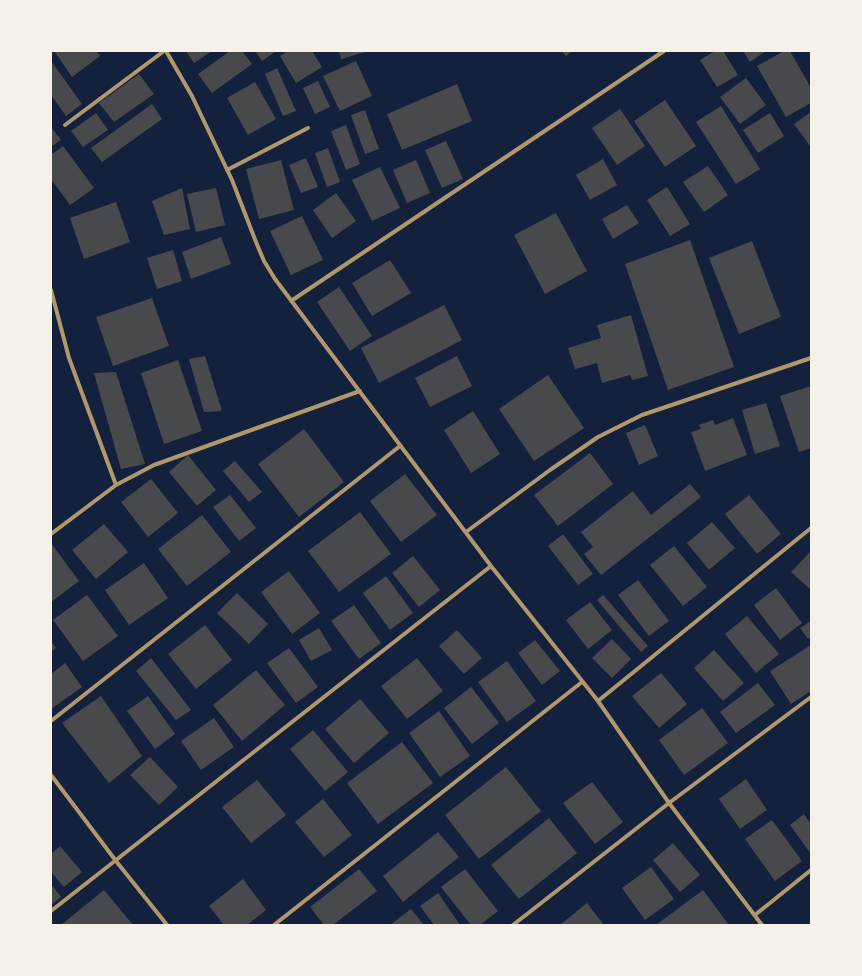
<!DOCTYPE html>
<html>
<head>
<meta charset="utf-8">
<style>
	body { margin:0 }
	#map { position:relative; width:862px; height:976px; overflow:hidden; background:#14213d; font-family:Quicksand,sans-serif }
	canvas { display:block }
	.frame { position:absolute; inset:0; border:52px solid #f6f1e7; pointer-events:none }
</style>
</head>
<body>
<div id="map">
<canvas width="862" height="976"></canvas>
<div class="frame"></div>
</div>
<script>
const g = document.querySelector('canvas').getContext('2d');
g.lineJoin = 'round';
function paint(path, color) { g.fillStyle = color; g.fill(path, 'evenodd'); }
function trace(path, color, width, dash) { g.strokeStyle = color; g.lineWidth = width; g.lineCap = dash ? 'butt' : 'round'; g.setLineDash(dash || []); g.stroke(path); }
const building = new Path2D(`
	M56 51H96L100 56 72 77 55 52Z
	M186 51H212L194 63Z
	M230 51H242L252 64 212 93 198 74Z
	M255 51H276L262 61Z
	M288 51H312L322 67 296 83 280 56Z
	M339 51H369L341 59Z
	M562 51H572L566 56Z
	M715 51H723L738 75 717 87 700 60Z
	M743 51H766L750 62Z
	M784 51H790L811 88V103L786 117 757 66Z
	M51 61 82 104 66 116 51 95Z
	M356 61 372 96 340 111 323 76Z
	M277 68 296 111 283 116 265 74Z
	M139 74 154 94 114 122 99 103Z
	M746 78 766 105 740 124 720 97Z
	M318 81 330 107 315 114 303 88Z
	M255 82 276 119 248 135 227 98Z
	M457 84 472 121 402 150 387 114Z
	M665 100 696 146 665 167 634 121Z
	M152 104 162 119 102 162 91 148Z
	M721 106 760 169 736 184 696 122Z
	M620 109 645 146 617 165 592 128Z
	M365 110 379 149 365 154 351 115Z
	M811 112V145L810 146 794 124Z
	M96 113 108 130 83 147 71 131Z
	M770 113 784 136 758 153 743 130Z
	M346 125 360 164 346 170 331 131Z
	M51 127 61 140 51 147Z
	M446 141 463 179 442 188 425 150Z
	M63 146 94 188 70 205 51 179V155Z
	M328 148 340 182 327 187 315 153Z
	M306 158 318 187 301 193 289 165Z
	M603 159 617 185 590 200 576 175Z
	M281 160 294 210 259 219 246 169Z
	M416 160 430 193 407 203 393 170Z
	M708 166 728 195 704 212 683 182Z
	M380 167 400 208 372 221 352 180Z
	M667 187 690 224 670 236 647 200Z
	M182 188 190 229 164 235 152 201Z
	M216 188 225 225 196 232 187 194Z
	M336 193 356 221 332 238 313 210Z
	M116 202 130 242 84 259 70 218Z
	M627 205 639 223 613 239 602 219Z
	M556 213 587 271 545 294 514 235Z
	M302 216 323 260 291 275 270 231Z
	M221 237 231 264 191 279 182 252Z
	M690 240 734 367 668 390 625 264Z
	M752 241 781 317 739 334 709 258Z
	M173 250 182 281 157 289 147 258Z
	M390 260 411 293 372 316 352 283Z
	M339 287 372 336 350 351 317 302Z
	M152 298 169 346 113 366 96 317Z
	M444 305 462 340 379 383 361 348Z
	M631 315 648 376 632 380 630 375 602 383 597 363 575 369 568 348 601 338 597 325Z
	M205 356 222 411 204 412 189 359Z
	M457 356 472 386 430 407 415 378Z
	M178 360 202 431 164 444 141 373Z
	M116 372 145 464 121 469 94 373Z
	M548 375 584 428 534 461 499 409Z
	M811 386V448L799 452 780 396Z
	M766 403 780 446 755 454 742 410Z
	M473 411 500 454 471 473 444 430Z
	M733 418 747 455 705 471 691 432 701 429 699 425 713 420 715 425Z
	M645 425 658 456 639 465 626 433Z
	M304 429 344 482 299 517 258 464Z
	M590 453 613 484 558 526 534 495Z
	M188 455 216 490 197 506 169 472Z
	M235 461 262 492 249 502 223 471Z
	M405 474 437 515 401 542 370 501Z
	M151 479 178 513 148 537 121 502Z
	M690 484 701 497 601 575 584 554 593 547 581 532 633 491 651 515Z
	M230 495 256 528 239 541 213 507Z
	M749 495 781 534 757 554 725 514Z
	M360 512 391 554 339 592 308 551Z
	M202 515 231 552 187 586 158 549Z
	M712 522 735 548 709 570 687 543Z
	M104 524 128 552 96 579 72 550Z
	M563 534 593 574 578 585 548 546Z
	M51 543 79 581 51 602Z
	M674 546 707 587 683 606 650 565Z
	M811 551V590L791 572Z
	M413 556 440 590 419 607 392 573Z
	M144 563 168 598 129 625 105 590Z
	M289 571 320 613 292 634 261 592Z
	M386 576 413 613 390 630 363 593Z
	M638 580 669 621 649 636 618 595Z
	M776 588 802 623 780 640 754 605Z
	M237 593 268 624 249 644 217 613Z
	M87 595 118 636 83 661 53 620Z
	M603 595 648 646 641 652 597 600Z
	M590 602 612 630 588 649 566 620Z
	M354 605 381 643 359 659 331 621Z
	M747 616 779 654 756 673 725 634Z
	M811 621V637L808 639 800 628Z
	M205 625 232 660 196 689 168 654Z
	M319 628 332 650 311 661 299 640Z
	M457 630 482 658 464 674 439 646Z
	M612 639 631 659 612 678 592 658Z
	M535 640 560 671 542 685 518 653Z
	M51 642 56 648 51 652Z
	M811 645V691L791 704 770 671Z
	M289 648 318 687 296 703 267 663Z
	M714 650 744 683 723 701 694 668Z
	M151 658 191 710 176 720 136 671Z
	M417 658 443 691 407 719 381 686Z
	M507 661 536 701 507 722 478 682Z
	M65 663 82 687 51 709V674Z
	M256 670 285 705 242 741 213 705Z
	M661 673 687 704 659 728 632 696Z
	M758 683 775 705 736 733 720 712Z
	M471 687 499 723 472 744 444 708Z
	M101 696 142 756 109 783 62 723Z
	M148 696 175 734 155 749 127 711Z
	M360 699 389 733 354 763 325 729Z
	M702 708 728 743 684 775 659 740Z
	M439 711 470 756 440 777 409 733Z
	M214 718 234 747 201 770 181 741Z
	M313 730 348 772 325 791 290 749Z
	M402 742 433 783 378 824 347 783Z
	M150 757 178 787 159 805 130 775Z
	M506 767 541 811 479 859 445 815Z
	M746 779 767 810 740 829 719 799Z
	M257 780 286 815 251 843 222 807Z
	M592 782 623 822 595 844 563 803Z
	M323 799 352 835 324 857 295 822Z
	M804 814 811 824V854L790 825Z
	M549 818 577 853 519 899 491 865Z
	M772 820 802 861 775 881 745 839Z
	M438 832 459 857 403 902 383 876Z
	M673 843 700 875 680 892 653 860Z
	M60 846 82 872 64 887 51 872V854Z
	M651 867 674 899 645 920 622 888Z
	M359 869 377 891 333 925H324L310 907Z
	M465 869 498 911 480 925H471L441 887Z
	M243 879 266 910 247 925H224L209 906Z
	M51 884 61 897 51 905Z
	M104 890 133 925H61Z
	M703 890 729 925H656Z
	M438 893 460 925H434L420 906Z
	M587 903 604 925H560Z
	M411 909 424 925H390Z`);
const minor = new Path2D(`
	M166 51 192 96 232 180 256 242 264 261 275 279 491 566 598 701 669 803 762 925
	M65 125 164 51
	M227 170 308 128
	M51 290 69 358 116 485
	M291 301 664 51
	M466 532 550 470 598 437 642 415 811 358
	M51 534 116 485 154 465 360 391
	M598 701 811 528
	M51 721 400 446
	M51 775 116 861 167 925
	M51 911 491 566
	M755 915 811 870
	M274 925 582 682
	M513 925 669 803 811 697`);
paint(building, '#48494c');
trace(minor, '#b1986c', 4);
</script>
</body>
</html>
